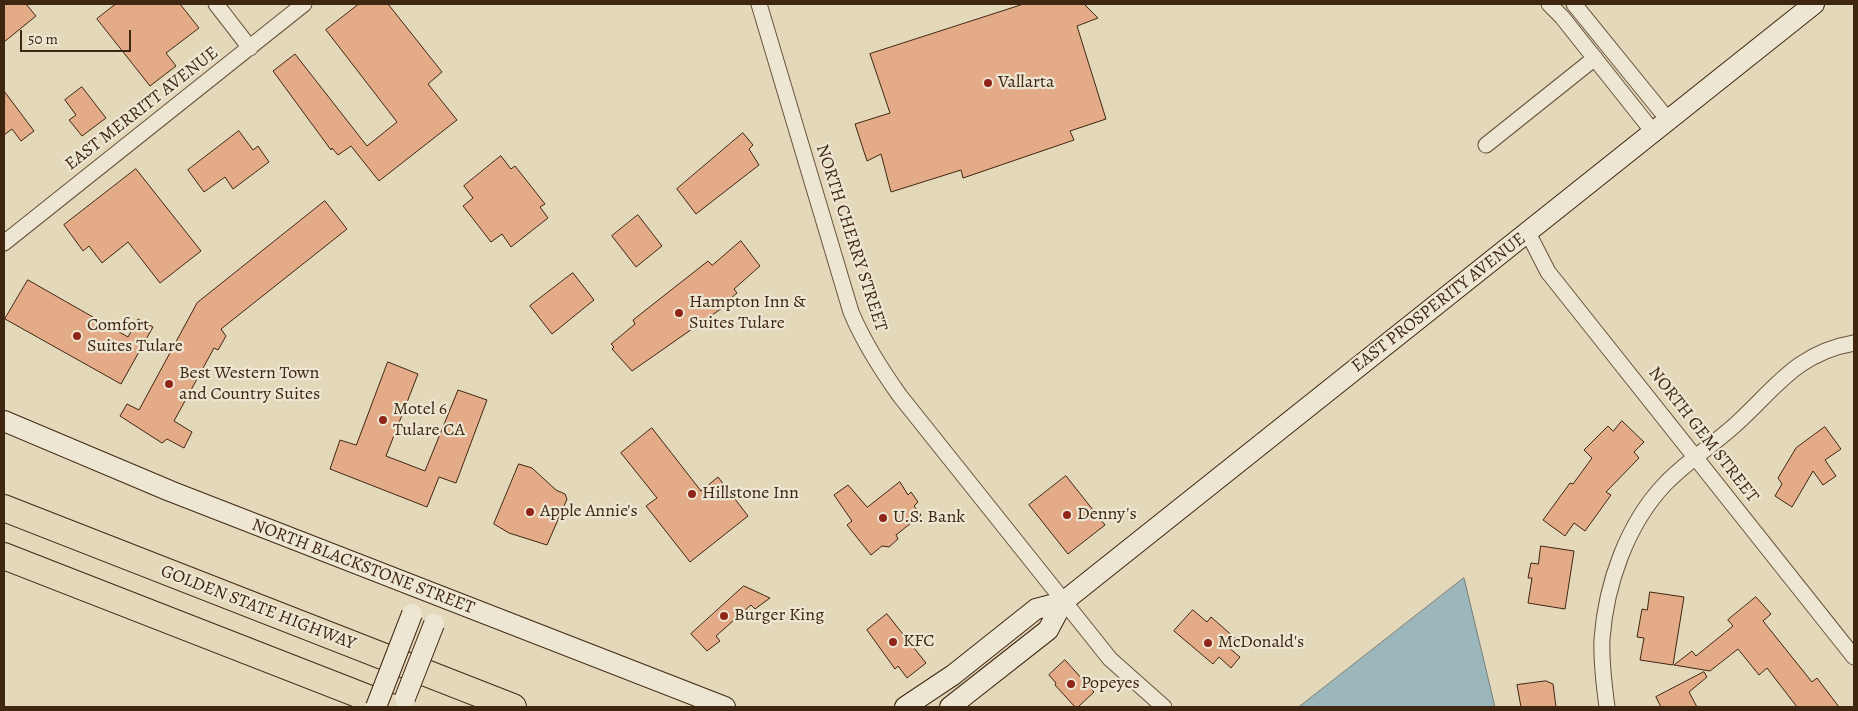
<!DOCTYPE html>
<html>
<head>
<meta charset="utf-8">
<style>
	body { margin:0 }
	#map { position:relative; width:1858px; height:711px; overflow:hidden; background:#e4d8ba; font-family:Alegreya,serif }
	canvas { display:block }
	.frame { position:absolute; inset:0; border:5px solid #3f2611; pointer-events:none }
	.scale { position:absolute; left:20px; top:30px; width:111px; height:22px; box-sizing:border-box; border:2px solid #3f2611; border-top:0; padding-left:6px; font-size:15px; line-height:18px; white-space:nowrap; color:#3f2611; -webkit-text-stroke:4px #ede6d2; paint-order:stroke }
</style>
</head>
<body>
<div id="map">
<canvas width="1858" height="711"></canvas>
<div class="frame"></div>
<div class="scale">50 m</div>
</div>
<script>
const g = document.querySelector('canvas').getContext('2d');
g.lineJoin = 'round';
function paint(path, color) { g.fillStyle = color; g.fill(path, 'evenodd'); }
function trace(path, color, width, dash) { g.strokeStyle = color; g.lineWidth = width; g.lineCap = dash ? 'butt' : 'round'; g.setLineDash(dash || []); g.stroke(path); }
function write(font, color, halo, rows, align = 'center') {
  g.font = font + ' Alegreya,serif'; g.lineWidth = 4.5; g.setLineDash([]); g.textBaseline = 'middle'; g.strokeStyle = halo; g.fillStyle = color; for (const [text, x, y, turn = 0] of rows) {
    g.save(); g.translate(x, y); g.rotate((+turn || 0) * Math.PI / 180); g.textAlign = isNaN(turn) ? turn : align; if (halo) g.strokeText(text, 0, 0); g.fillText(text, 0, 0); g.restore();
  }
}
const water = new Path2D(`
	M1464 578 1495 707H1299Z`);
const building = new Path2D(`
	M4 4H26L36 16 4 42Z
	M116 4H180L199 28 166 53 176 66 150 86 97 19Z
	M359 4H388L442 72 428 84 457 120 379 181 351 146 338 155 332 148 331 150 273 71 295 54 367 146 397 122 326 30Z
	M1024 4H1084L1098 18 1077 26 1106 119 1070 131 1074 140 963 178 961 170 891 192 881 154 867 161 855 124 890 113 870 54Z
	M82 87 106 118 82 136 69 120 76 115 65 100Z
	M4 91 34 131 21 141 12 129 4 135Z
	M239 131 253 150 258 146 269 162 233 189 225 177 204 192 188 170Z
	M743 133 753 145 749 149 759 165 696 214 677 189Z
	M501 156 511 169 515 166 545 204 540 207 548 218 511 247 502 234 491 242 463 206 473 198 464 186Z
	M136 169 201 251 160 283 128 242 102 263 89 246 83 251 64 225Z
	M325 201 347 229 221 329 226 336 218 350 214 348 174 421 192 432 184 448 167 439 162 443 120 416 127 404 139 410 197 303Z
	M638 215 662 246 636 267 612 236Z
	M741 241 760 266 734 289 737 293 724 304 725 306 632 371 612 349 614 347 611 344 635 324 633 320 708 261 712 265Z
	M573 273 594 300 552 334 530 306Z
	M28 280 128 337 138 319 153 327 121 384 5 319Z
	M388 362 418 374 386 456 425 471 458 390 487 400 456 483 439 477 427 507 330 469 340 440 356 445Z
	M1622 421 1644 442 1634 452 1639 458 1606 492 1611 495 1585 531 1574 523 1565 536 1543 520 1570 483 1573 484 1592 458 1584 450 1608 426 1613 431Z
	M1825 427 1841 449 1825 460 1836 476 1823 485 1813 471 1792 507 1775 496 1782 484 1778 478 1796 448Z
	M652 428 701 491 718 477 748 516 690 562 646 506 657 498 621 453Z
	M519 464 532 468 556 490 565 494 567 499 547 545 509 533 494 524Z
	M1066 476 1105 525 1068 554 1029 505Z
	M900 482 908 495 911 492 918 502 914 506 921 515 896 535 898 539 889 547 882 546 871 555 847 525 852 521 834 495 848 485 867 507Z
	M1541 546 1574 551 1565 609 1528 603 1532 578H1528L1531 563 1538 564Z
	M744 586 770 598 755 609 751 605 716 636 720 641 707 651 691 634Z
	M1650 592 1684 597 1673 665 1640 660 1644 638 1637 637 1642 609 1647 610Z
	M1756 597 1771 614 1763 621 1812 682 1817 678 1839 707H1797L1767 668 1759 675 1738 649 1710 671 1674 665 1692 651 1696 656 1733 626 1728 620Z
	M1193 610 1207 622 1211 617 1235 638 1228 647 1240 657 1231 668 1219 657 1213 664 1174 631Z
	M887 614 926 663 907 678 898 666 895 669 867 630Z
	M1065 660 1094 692 1078 707H1075L1055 685 1056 683 1049 675Z
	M1704 672 1707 677 1689 692 1697 707H1661L1656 697Z
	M1546 681 1553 684 1556 707H1521L1517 685Z`);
const street = new Path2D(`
	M216 4 250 48
	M759 4 851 312C864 343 880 368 900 396L1110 659 1164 707
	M1549 4 1562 17 1654 133
	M1574 4 1669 121
	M1486 145 1595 58
	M1528 233 1548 272 1854 657
	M4 243 304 4
	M1607 707C1604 685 1601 662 1602 639 1606 584 1627 524 1665 484 1686 462 1713 445 1735 425 1775 389 1796 353 1854 343`);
const secondary = new Path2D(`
	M4 421 170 491 725 707
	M905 707 953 675 1036 609 1063 602
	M950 707 1048 630 1063 602 1814 4`);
const highway = new Path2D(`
	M4 508 513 707
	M4 556 391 707`);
const secondaryBridge = new Path2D(`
	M405 698 434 624
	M376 707 412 614`);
const markers = [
	[988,83,5,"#8f2418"],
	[679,313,5,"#8f2418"],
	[77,336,5,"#8f2418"],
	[169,384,5,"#8f2418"],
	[383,420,5,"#8f2418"],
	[692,494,5,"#8f2418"],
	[530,512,5,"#8f2418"],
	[1067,515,5,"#8f2418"],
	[883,518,5,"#8f2418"],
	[724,616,5,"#8f2418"],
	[893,642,5,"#8f2418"],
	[1208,643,5,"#8f2418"],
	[1071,684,5,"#8f2418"]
];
const poiNames = [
	["Vallarta",998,83],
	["Hampton Inn &",689,303],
	["Suites Tulare",689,324],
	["Comfort",87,326],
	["Suites Tulare",87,347],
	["Best Western Town",179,374],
	["and Country Suites",179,395],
	["Motel 6",393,410],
	["Tulare CA",393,431],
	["Hillstone Inn",702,494],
	["Apple Annie's",540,512],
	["Denny's",1077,515],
	["U.S. Bank",893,518],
	["Burger King",734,616],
	["KFC",903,642],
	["McDonald's",1218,643],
	["Popeyes",1081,684]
];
const streetNames = [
	["EAST MERRITT AVENUE",142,109,-38],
	["NORTH CHERRY STREET",851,238,72],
	["EAST PROSPERITY AVENUE",1439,303,-38],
	["NORTH GEM STREET",1703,435,52],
	["NORTH BLACKSTONE STREET",363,567,21],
	["GOLDEN STATE HIGHWAY",258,608,21]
];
paint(water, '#9bb7bb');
trace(water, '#767d77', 1);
paint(building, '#e3ab87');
trace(building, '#3f2611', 1);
trace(street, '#68523b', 17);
trace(secondary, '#3f2611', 22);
trace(highway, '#3f2611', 28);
trace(street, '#ede6d2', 15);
trace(secondary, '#ede6d2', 20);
trace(highway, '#e4d8ba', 26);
trace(secondaryBridge, '#3f2611', 22, []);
trace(secondaryBridge, '#ede6d2', 20);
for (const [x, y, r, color] of markers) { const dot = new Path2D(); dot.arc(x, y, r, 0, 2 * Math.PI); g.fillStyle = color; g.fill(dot); trace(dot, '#ede6d2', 2); }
write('18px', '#3f2611', '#ede6d2', poiNames, 'left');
write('18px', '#3f2611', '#ede6d2', streetNames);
</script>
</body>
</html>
